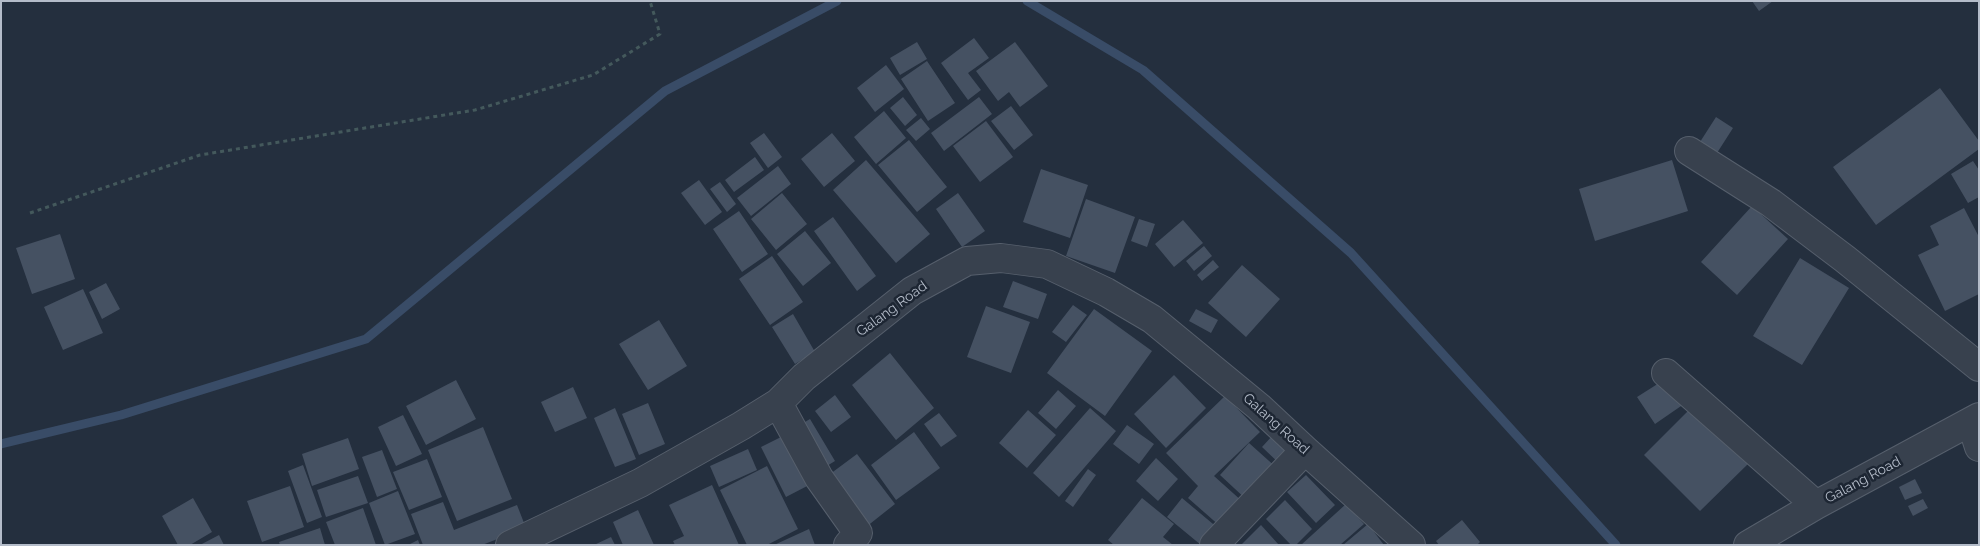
<!DOCTYPE html>
<html>
<head>
<meta charset="utf-8">
<style>
	body { margin:0 }
	#map { position:relative; width:1980px; height:546px; overflow:hidden; background:#242f3e; font-family:Raleway,sans-serif }
	canvas { display:block }
	.frame { position:absolute; inset:0; border:2px solid #b4bcc9; pointer-events:none }
</style>
</head>
<body>
<div id="map">
<canvas width="1980" height="546"></canvas>
<div class="frame"></div>
</div>
<script>
const g = document.querySelector('canvas').getContext('2d');
g.lineJoin = 'round';
function trace(path, color, width, dash) { g.strokeStyle = color; g.lineWidth = width; g.lineCap = dash ? 'butt' : 'round'; g.setLineDash(dash || []); g.stroke(path); }
function paint(path, color) { g.fillStyle = color; g.fill(path, 'evenodd'); }
function write(font, color, halo, rows, align = 'center') {
  g.font = font + ' Raleway,sans-serif'; g.lineWidth = 5; g.setLineDash([]); g.textBaseline = 'middle'; g.strokeStyle = halo; g.fillStyle = color; for (const [text, x, y, turn = 0] of rows) {
    g.save(); g.translate(x, y); g.rotate((+turn || 0) * Math.PI / 180); g.textAlign = isNaN(turn) ? turn : align; if (halo) g.strokeText(text, 0, 0); g.fillText(text, 0, 0); g.restore();
  }
}
const stream = new Path2D(`
	M1027 1 1143 70 1351 253 1616 545
	M1 444 121 415 366 339 665 91 837 1`);
const building = new Path2D(`
	M1752 1H1773L1759 11Z
	M974 38 989 58 968 73 981 90 968 100 941 63Z
	M917 42 927 59 900 75 890 58Z
	M1015 42 1048 86 1020 107 1009 92 998 101 976 71Z
	M927 61 955 103 928 121 901 79Z
	M886 65 904 89 875 112 857 88Z
	M1940 88 1979 141V149L1876 225 1833 167Z
	M903 97 917 115 905 126 890 108Z
	M979 97 992 114 944 151 931 133Z
	M1011 106 1033 135 1014 150 991 121Z
	M884 111 906 138 876 164 854 137Z
	M1716 117 1733 128 1717 153 1700 142Z
	M921 118 930 129 916 141 906 130Z
	M986 121 1013 157 980 182 953 146Z
	M764 133 782 157 768 168 750 143Z
	M832 133 855 161 824 187 801 159Z
	M909 140 947 187 917 212 878 165Z
	M755 157 764 170 734 192 725 180Z
	M866 160 930 234 896 263 833 190Z
	M1672 160 1688 211 1595 241 1579 189Z
	M1973 161 1979 170V197L1968 203 1951 174Z
	M778 166 791 184 751 216 737 198Z
	M1041 169 1088 185 1070 238 1023 222Z
	M699 180 722 212 705 225 681 193Z
	M720 182 736 204 727 212 710 189Z
	M782 193 807 224 776 250 751 219Z
	M958 193 985 231 962 247 936 209Z
	M1086 199 1135 217 1115 273 1066 256Z
	M1752 206 1788 239 1737 295 1701 262Z
	M1964 208 1979 237V294L1945 311 1918 255 1939 245 1930 226Z
	M739 211 768 254 742 272 713 229Z
	M833 217 876 276 857 291 814 231Z
	M1139 219 1155 224 1147 247 1131 241Z
	M1183 220 1203 243 1174 267 1155 244Z
	M805 231 831 263 803 286 777 254Z
	M60 234 75 279 32 294 16 248Z
	M1204 246 1212 256 1194 271 1186 261Z
	M772 256 803 302 770 325 739 279Z
	M1800 258 1849 288 1802 365 1753 336Z
	M1213 260 1219 267 1202 281 1197 275Z
	M1242 265 1280 299 1246 337 1208 303Z
	M1013 281 1047 294 1038 319 1003 307Z
	M106 283 120 309 102 319 89 292Z
	M83 289 103 333 63 350 44 307Z
	M1073 305 1087 315 1066 342 1052 332Z
	M986 306 1030 322 1011 373 967 357Z
	M1094 309 1152 351 1105 416 1047 373Z
	M1196 309 1218 320 1211 333 1189 321Z
	M793 314 815 352 795 364 772 327Z
	M659 320 687 366 648 390 619 344Z
	M890 353 934 408 896 440 852 385Z
	M1174 375 1206 408 1166 448 1134 414Z
	M1667 378 1684 404 1655 424 1637 397Z
	M456 380 476 419 426 445 406 406Z
	M573 387 587 418 555 432 541 402Z
	M1058 390 1076 406 1056 429 1038 413Z
	M835 395 851 417 831 432 815 411Z
	M1225 396 1260 432 1214 476 1243 502 1221 527 1188 498 1198 486 1166 453Z
	M648 403 665 444 639 455 622 414Z
	M1693 406 1749 463 1700 511 1644 455Z
	M615 408 636 459 615 467 594 418Z
	M1090 408 1116 431 1059 497 1033 473Z
	M1028 410 1056 435 1027 468 999 443Z
	M939 413 957 436 941 447 924 424Z
	M403 415 422 454 396 466 378 427Z
	M810 419 835 461 817 472 793 429Z
	M1127 425 1154 444 1139 464 1113 444Z
	M483 427 512 499 457 521 428 450Z
	M914 432 940 468 896 500 871 465Z
	M787 434 811 484 786 497 761 447Z
	M1273 435 1294 455 1283 467 1262 447Z
	M348 438 359 469 312 486 302 454Z
	M1249 443 1278 469 1248 501 1220 475Z
	M748 449 757 470 719 487 710 466Z
	M382 450 397 489 377 497 362 457Z
	M857 454 895 504 861 531 822 480Z
	M1156 458 1178 479 1158 501 1136 481Z
	M427 459 442 497 409 510 393 472Z
	M303 465 322 517 307 523 288 471Z
	M767 466 798 529 767 545H747L720 490Z
	M1088 469 1096 475 1073 507 1065 501Z
	M1306 475 1335 505 1316 523 1287 492Z
	M358 476 368 503 326 517 317 490Z
	M1915 479 1922 493 1905 500 1899 487Z
	M712 485 739 545H675L673 541 684 536 669 505Z
	M290 486 304 527 262 542 247 501Z
	M398 491 415 534 385 545 369 503Z
	M193 498 212 532 190 545H178L162 516Z
	M1142 498 1174 524 1163 537 1173 545H1114L1108 540Z
	M1182 498 1219 529 1201 545 1167 517Z
	M1923 499 1928 508 1913 516 1908 506Z
	M1285 500 1312 529 1296 545H1291L1266 519Z
	M443 502 454 530 517 505 526 528 482 545H423L411 514Z
	M1346 504 1364 524 1340 545H1301Z
	M363 508 376 545H335L326 522Z
	M638 510 654 545H623L613 522Z
	M1462 520 1480 542 1477 545H1439L1436 541Z
	M1368 524 1384 545H1343Z
	M1261 525 1279 545 1242 544Z
	M320 528 325 545H280L279 542Z
	M809 529 815 545H774Z
	M219 535 224 545H200Z
	M611 537 615 545H594Z
	M418 540 420 545H408Z`);
const path = new Path2D(`
	M30 213 200 155 475 110 593 75 660 34 650 1`);
const minor = new Path2D(`
	M1689 151 1771 203 1845 259 1979 367
	M1666 373 1816 505
	M778 403 819 478 858 533 848 545
	M1971 422 1979 447
	M510 545 640 483 741 426 778 403 804 377 912 291 967 261 1001 258 1047 264 1106 292 1152 319 1259 407 1305 450 1411 545
	M1214 545 1305 450
	M1748 545 1816 505 1979 417`);
const streetNames = [
	["Galang Road",892,309,-36],
	["Galang Road",1276,424,42],
	["Galang Road",1863,480,-28]
];
trace(stream, '#394c67', 9);
paint(building, '#455162');
trace(minor, '#565f6c', 30);
trace(path, '#44595c', 3, [4, 4]);
trace(minor, '#38414e', 28);
write('14px', '#b4bcc9', '#1d2633', streetNames);
</script>
</body>
</html>
